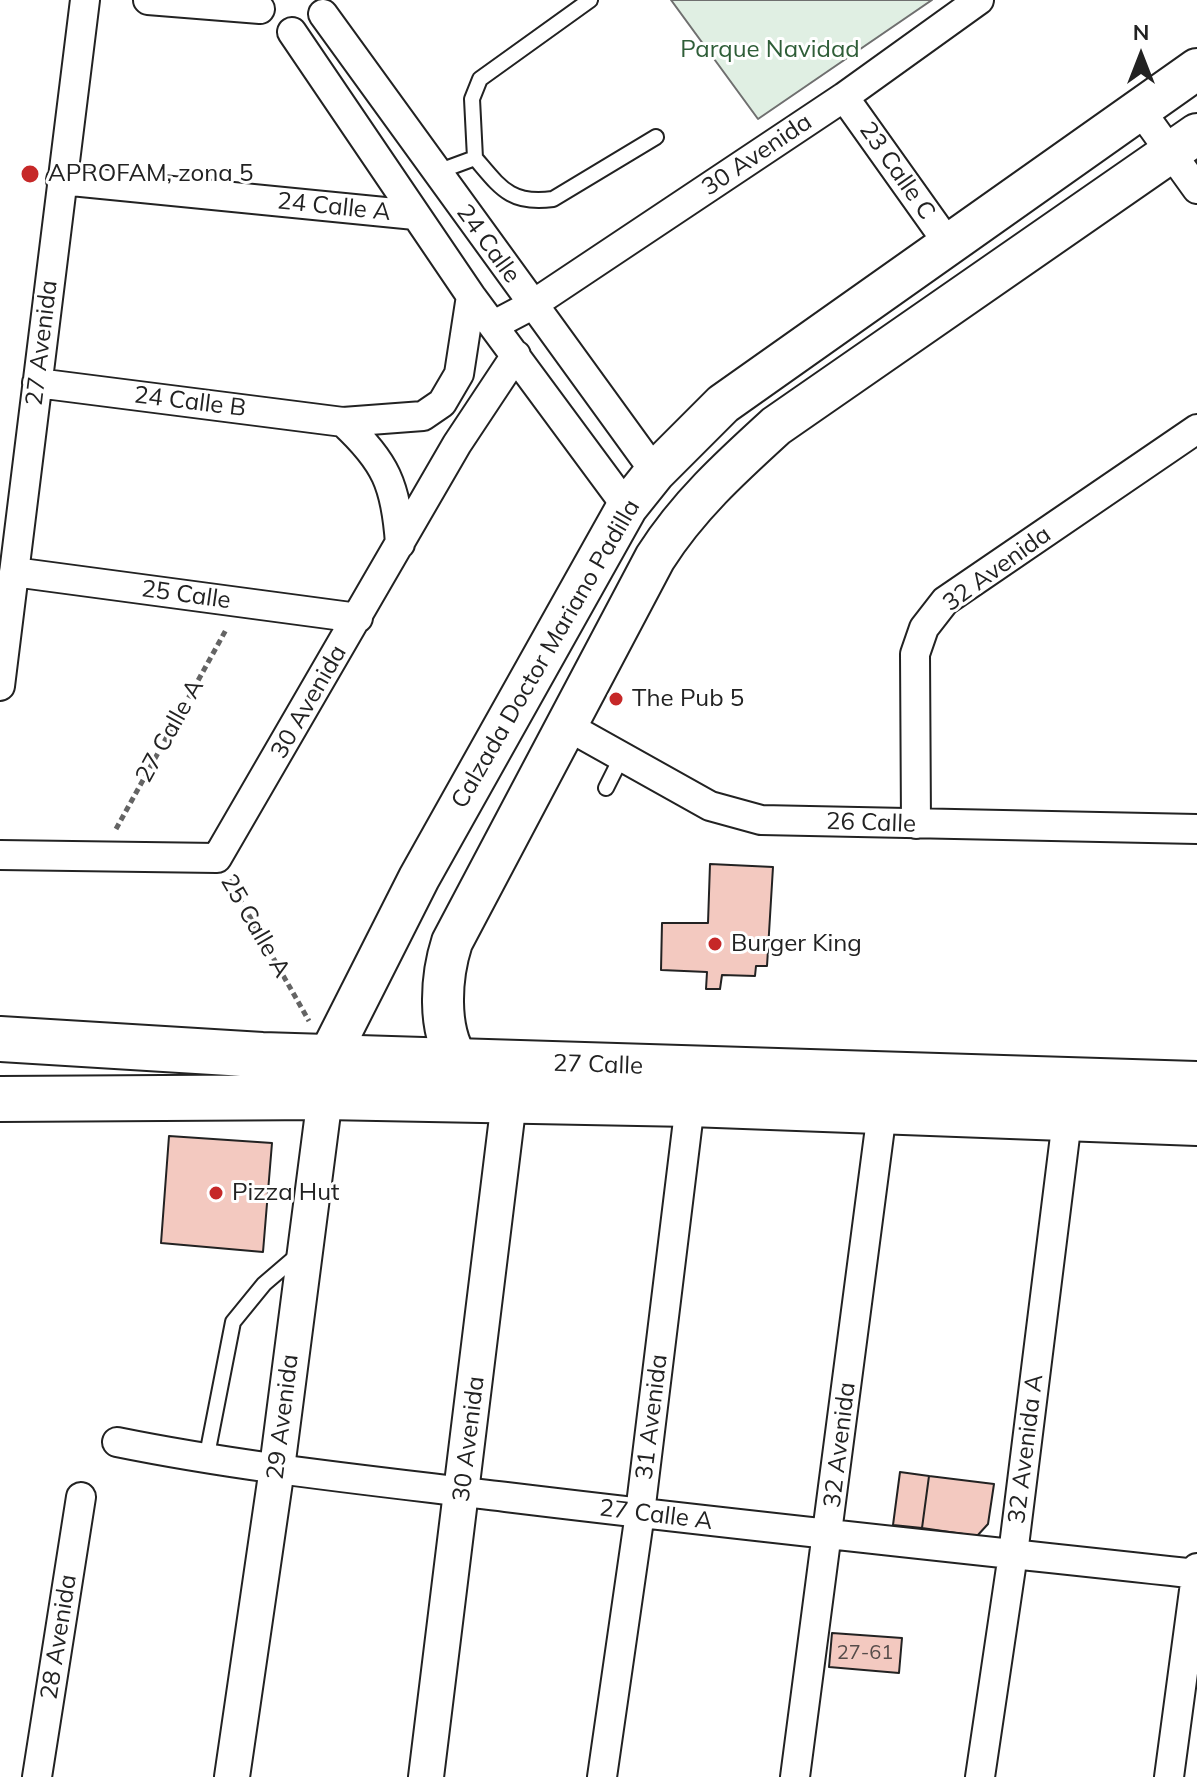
<!DOCTYPE html>
<html>
<head>
<meta charset="utf-8">
<style>
	body { margin:0 }
	#map { position:relative; width:1197px; height:1777px; overflow:hidden; background:#fff; font-family:Mulish,sans-serif }
	canvas { display:block }
	.north { position:absolute; left:1101px; top:16px; width:80px; height:80px; -webkit-text-stroke:6px #fff; paint-order:stroke; rotate:0deg; font-size:22px; font-weight:700; line-height:32px; text-align:center; color:#222 }
	.north::after { content:''; display:block; margin:auto; width:28px; height:36px; background:#222; clip-path:polygon(50% 0,100% 100%,50% 72%,0 100%) }
</style>
</head>
<body>
<div id="map">
<canvas width="1197" height="1777"></canvas>
<div class="north">N</div>
</div>
<script>
const g = document.querySelector('canvas').getContext('2d');
g.lineJoin = 'round';
function paint(path, color) { g.fillStyle = color; g.fill(path, 'evenodd'); }
function trace(path, color, width, dash) { g.strokeStyle = color; g.lineWidth = width; g.lineCap = dash ? 'butt' : 'round'; g.setLineDash(dash || []); g.stroke(path); }
function write(font, color, halo, rows, align = 'center') {
  g.font = font + ' Mulish,sans-serif'; g.lineWidth = 6; g.setLineDash([]); g.textBaseline = 'middle'; g.strokeStyle = halo; g.fillStyle = color; for (const [text, x, y, turn = 0] of rows) {
    g.save(); g.translate(x, y); g.rotate((+turn || 0) * Math.PI / 180); g.textAlign = isNaN(turn) ? turn : align; if (halo) g.strokeText(text, 0, 0); g.fillText(text, 0, 0); g.restore();
  }
}
const green = new Path2D(`
	M671 0H932L758 119Z`);
const building = new Path2D(`
	M710 864 773 867 767 966H756L755 976 722 975 720 989H706L707 972 661 970 662 923H708Z
	M169 1136 272 1143 263 1252 161 1243Z
	M900 1472 929 1476 922 1528 893 1525Z
	M929 1476 994 1484 988 1524 977 1536 922 1528Z
	M832 1633 902 1638 899 1673 829 1667Z`);
const path = new Path2D(`
	M116 829 227 628
	M229 880 309 1021`);
const service = new Path2D(`
	M475 158C500 187 510 205 553 199L656 137
	M437 172 475 158 472 99 480 79 590 0
	M606 788 621 758
	M206 1460 233 1322 264 1284 299 1254`);
const minor = new Path2D(`
	M148 0 260 9
	M323 14 655 472
	M292 32 471 296 627 507
	M844 97 950 246
	M1138 107 1197 189
	M61 180 415 215
	M494 325 532 305 844 97 979 0
	M37 383 343 422 423 416 442 403 459 374 471 296
	M343 422C386 462 396 485 400 544
	M14 572 358 618
	M0 686 85 0
	M567 726 710 806 761 820 1197 829
	M916 824 915 654 924 628 945 601 1197 429
	M0 855 217 858 457 444 516 355
	M117 1442C245 1468 376 1481 506 1497 736 1525 967 1549 1197 1574
	M37 1777 81 1497
	M602 1777 640 1513 690 1104
	M795 1777 882 1112
	M980 1777 1013 1554 1067 1120
	M1169 1777 1197 1568`);
const tertiary = new Path2D(`
	M232 1777 277 1468 325 1097
	M426 1777 509 1101`);
const secondary = new Path2D(`
	M482 1081C475 1075 464 1068 458 1060 437 1029 441 976 452 942L655 558C688 506 731 467 776 426L1197 134
	M326 1085 329 1056 419 878 627 507 655 472 723 404 1197 69`);
const primary = new Path2D(`
	M0 1039 262 1055 1197 1084
	M0 1099 325 1097 690 1104 1197 1123`);
const markers = [
	[30,174,10,"#c62828"],
	[616,699,8,"#c62828"],
	[715,944,8,"#c62828"],
	[216,1193,8,"#c62828"]
];
const numberNames = [
	["27-61",865,1653]
];
const parkNames = [
	["Parque Navidad",770,50]
];
const streetNames = [
	["30 Avenida",757,155,-34],
	["23 Calle C",897,171,55],
	["24 Calle A",334,207,6],
	["24 Calle",488,244,54],
	["27 Avenida",42,343,-83],
	["24 Calle B",190,402,7],
	["32 Avenida",997,569,-36],
	["25 Calle",186,595,8],
	["Calzada Doctor Mariano Padilla",546,654,-60],
	["30 Avenida",309,702,-60],
	["27 Calle A",170,731,-61],
	["26 Calle",871,823,2],
	["25 Calle A",255,926,60],
	["27 Calle",598,1065,2],
	["29 Avenida",283,1417,-83],
	["31 Avenida",652,1417,-83],
	["30 Avenida",469,1439,-83],
	["32 Avenida",840,1445,-83],
	["32 Avenida A",1026,1449,-83],
	["27 Calle A",656,1515,7],
	["28 Avenida",59,1637,-81]
];
const poiNames = [
	["APROFAM, zona 5",48,174],
	["The Pub 5",632,699],
	["Burger King",731,944],
	["Pizza Hut",232,1193]
];
paint(green, '#e0efe3');
trace(green, '#6f6f6f', 2);
paint(building, '#f3c9c0');
trace(building, '#222', 2);
trace(service, '#222', 18);
trace(minor, '#222', 32);
trace(tertiary, '#222', 38);
trace(secondary, '#222', 44);
trace(primary, '#222', 48);
trace(path, '#646464', 5, [6, 4]);
trace(service, '#fff', 14);
trace(minor, '#fff', 28);
trace(tertiary, '#fff', 34);
trace(secondary, '#fff', 40);
trace(primary, '#fff', 44);
for (const [x, y, r, color] of markers) { const dot = new Path2D(); dot.arc(x, y, r, 0, 2 * Math.PI); g.fillStyle = color; g.fill(dot); trace(dot, '#fff', 3); }
write('20px', '#564c4a', null, numberNames);
write('24px', '#2f5e38', '#fff', parkNames);
write('24px', '#222', '#fff', streetNames);
write('24px', '#222', '#fff', poiNames, 'left');
</script>
</body>
</html>
